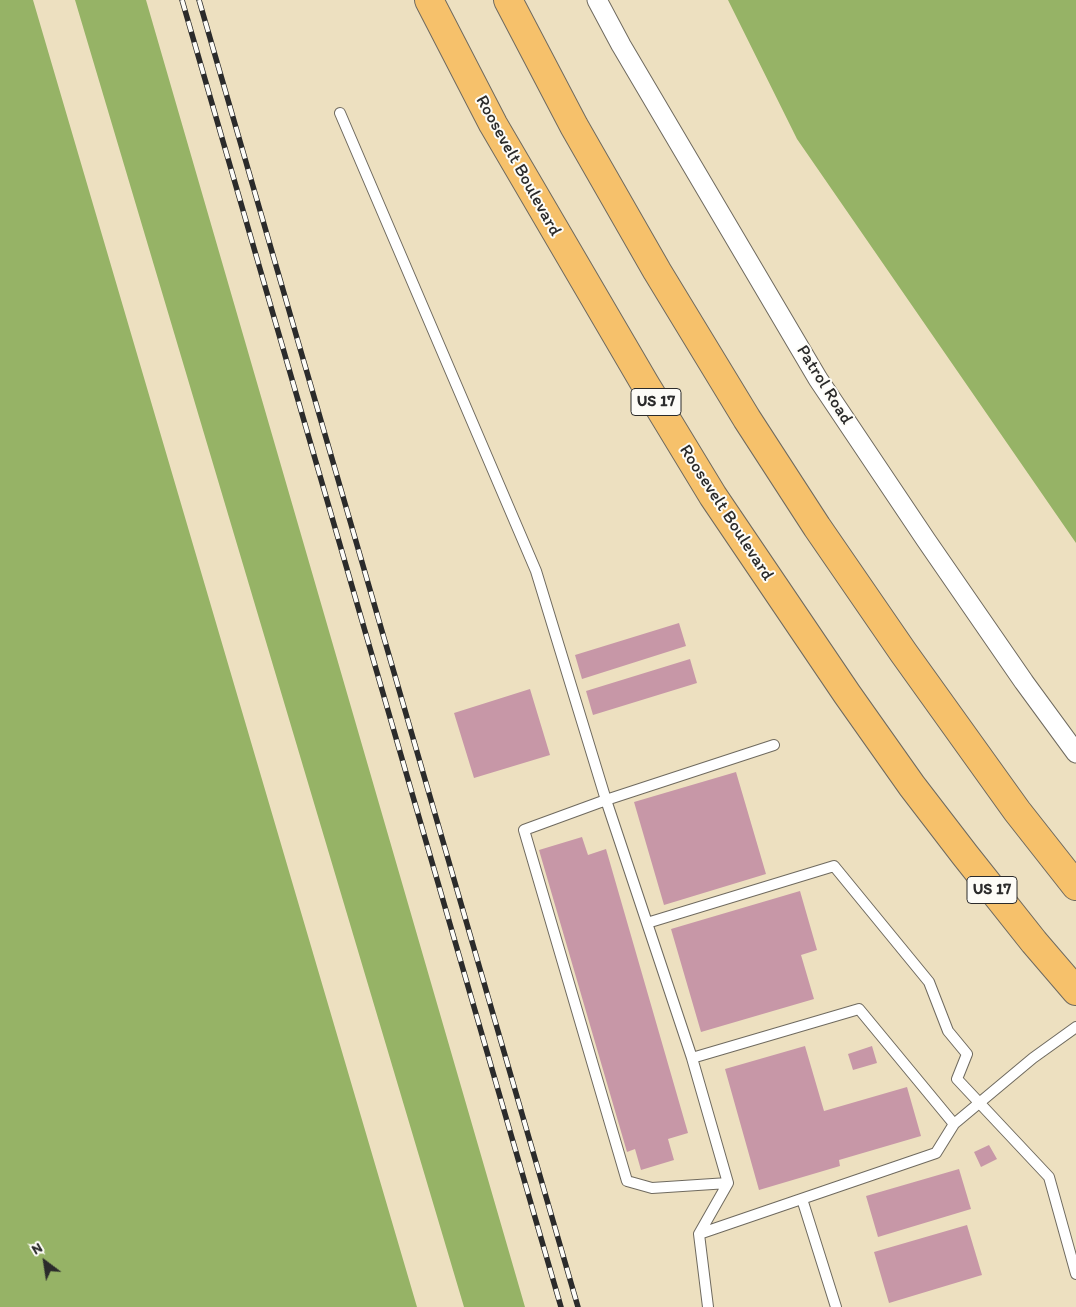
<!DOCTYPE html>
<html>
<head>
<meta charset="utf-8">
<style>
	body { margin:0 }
	#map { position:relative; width:1076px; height:1307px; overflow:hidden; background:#ede0c0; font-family:Itim,sans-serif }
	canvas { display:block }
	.north { position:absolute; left:20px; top:1237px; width:50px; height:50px; -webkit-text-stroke:4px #fdfcf7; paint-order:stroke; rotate:329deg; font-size:14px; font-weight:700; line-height:20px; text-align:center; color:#2b2b2b }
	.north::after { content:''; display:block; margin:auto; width:18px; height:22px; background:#2b2b2b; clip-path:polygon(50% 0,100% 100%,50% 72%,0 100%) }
</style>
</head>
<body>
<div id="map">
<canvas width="1076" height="1307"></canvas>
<div class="north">N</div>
</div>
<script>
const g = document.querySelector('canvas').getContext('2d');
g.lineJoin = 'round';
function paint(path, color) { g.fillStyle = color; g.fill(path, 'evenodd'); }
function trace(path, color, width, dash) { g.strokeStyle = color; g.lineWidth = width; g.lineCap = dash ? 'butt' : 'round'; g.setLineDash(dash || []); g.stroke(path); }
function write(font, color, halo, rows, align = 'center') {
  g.font = font + ' Itim,sans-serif'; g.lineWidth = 4; g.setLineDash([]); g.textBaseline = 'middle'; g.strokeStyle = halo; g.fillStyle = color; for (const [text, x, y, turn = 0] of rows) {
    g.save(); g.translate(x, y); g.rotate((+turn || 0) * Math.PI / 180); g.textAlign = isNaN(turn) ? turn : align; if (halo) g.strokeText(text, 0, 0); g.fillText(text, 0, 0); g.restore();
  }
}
const forest = new Path2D(`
	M0 0H33L417 1307H0Z
	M75 0H146L525 1307H464Z
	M728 0H1076V543L797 139Z`);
const building = new Path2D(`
	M679 623 686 646 582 679 575 655Z
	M690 659 697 683 593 715 586 691Z
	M530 689 550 755 474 778 454 713Z
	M736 772 766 874 664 905 634 802Z
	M582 837 588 855 606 849 688 1133 668 1139 674 1160 641 1170 635 1149 627 1152 539 850Z
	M800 891 817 950 801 955 814 999 701 1032 671 929Z
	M805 1046 824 1111 907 1087 921 1136 839 1160 840 1166 759 1190 725 1069Z
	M872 1046 877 1063 853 1070 848 1054Z
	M989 1145 997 1159 981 1167 974 1152Z
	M959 1169 971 1209 878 1237 866 1196Z
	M967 1225 982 1275 889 1303 874 1252Z`);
const lane = new Path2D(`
	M340 113 536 571 606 800 692 1058 859 1009 954 1124 1033 1058 1076 1027
	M647 923 834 866 929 982 948 1031 967 1054 957 1079 1049 1177 1076 1274
	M692 1058 728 1183 699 1234 708 1307
	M728 1183 652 1188 627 1181 524 830 606 800 774 745
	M802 1199 836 1307
	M699 1234 936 1153 954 1124`);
const street = new Path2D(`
	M597 0 621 45 818 379 926 540 1024 682 1076 753`);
const highway = new Path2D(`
	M429 0 493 124 645 384 713 496 847 694 912 786 965 855 1034 942 1076 991
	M508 0 574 126 657 271 747 419 817 527 903 652 1017 811 1076 886`);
const rail = new Path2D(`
	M182 0 561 1307
	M199 0 578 1307`);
const shields = [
	[656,402,50],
	[992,890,50]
];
const shieldNames = [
	["US 17",656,402],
	["US 17",992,890]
];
const streetNames = [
	["Roosevelt Boulevard",518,166,61],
	["Patrol Road",824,385,58],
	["Roosevelt Boulevard",726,513,57]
];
paint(forest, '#96b366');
paint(building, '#c797a7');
trace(lane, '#6f6a5f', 12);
trace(street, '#6f6a5f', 21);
trace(highway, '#6f6a5f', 30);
trace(lane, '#fff', 10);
trace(street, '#fff', 19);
trace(highway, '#f6c16b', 28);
trace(rail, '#2b2b2b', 5.5);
trace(rail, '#fdfcf7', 4, [11]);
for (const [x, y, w] of shields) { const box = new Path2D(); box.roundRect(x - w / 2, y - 13.5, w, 27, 4); g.fillStyle = '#fdfcf7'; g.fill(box); trace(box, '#2b2b2b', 1); }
write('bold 16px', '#2b2b2b', null, shieldNames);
write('18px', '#2b2b2b', '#fdfcf7', streetNames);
</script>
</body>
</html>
